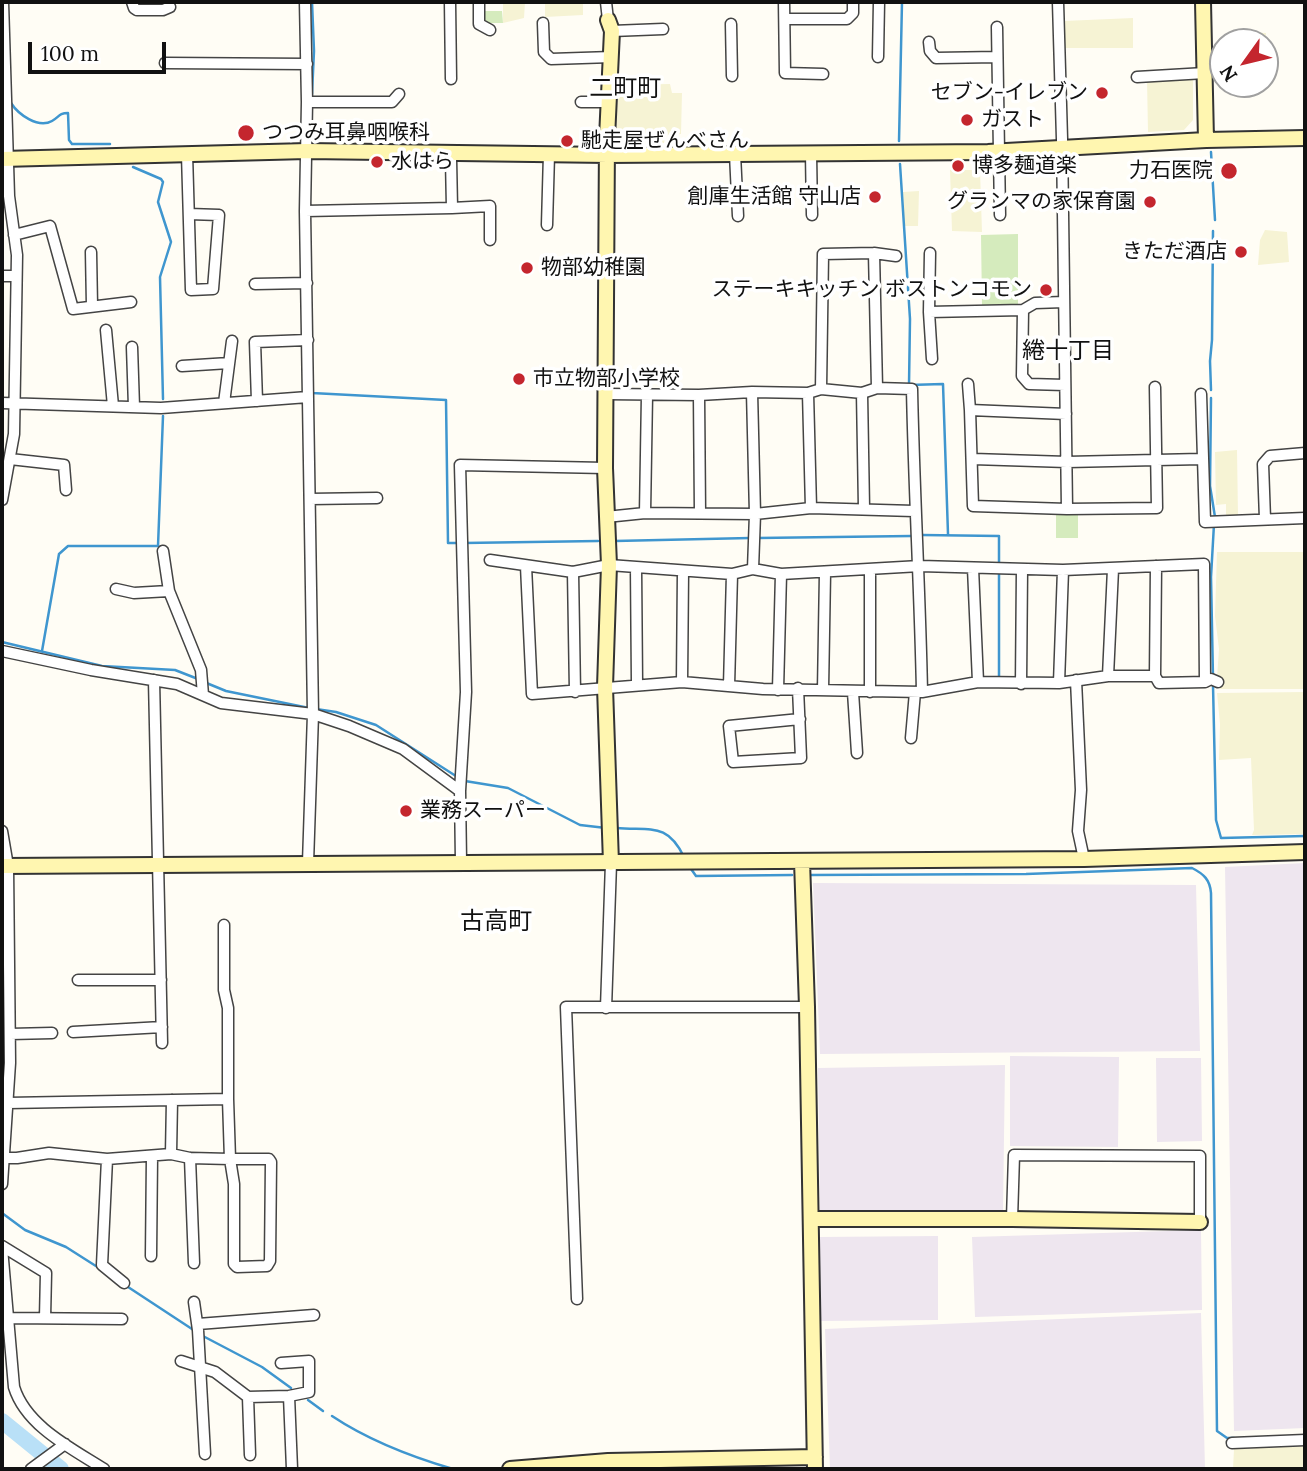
<!DOCTYPE html>
<html>
<head>
<meta charset="utf-8">
<style>
	body { margin:0 }
	#map { position:relative; width:1307px; height:1471px; overflow:hidden; background:#fffdf5; font-family:Lora,serif }
	canvas { display:block }
	.frame { position:absolute; inset:0; border:4px solid #111; pointer-events:none }
	.north { position:absolute; left:1209px; top:28px; width:70px; height:70px; box-sizing:border-box; background:#fff; border:2px solid #a0a0a0; border-radius:50%; rotate:236deg; font-size:19px; font-weight:700; line-height:28px; text-align:center; color:#111 }
	.north::after { content:''; display:block; margin:auto; width:24px; height:32px; background:#c4262e; clip-path:polygon(50% 0,100% 100%,50% 72%,0 100%) }
	.scale { position:absolute; left:28px; top:42px; width:138px; height:32px; box-sizing:border-box; border:4px solid #111; border-top:0; padding-left:9px; font-size:21px; line-height:24px; white-space:nowrap; color:#111; -webkit-text-stroke:5px #fff; paint-order:stroke }
</style>
</head>
<body>
<div id="map">
<canvas width="1307" height="1471"></canvas>
<div class="frame"></div>
<div class="north">N</div>
<div class="scale">100 m</div>
</div>
<script>
const g = document.querySelector('canvas').getContext('2d');
g.lineJoin = 'round';
function paint(path, color) { g.fillStyle = color; g.fill(path, 'evenodd'); }
function trace(path, color, width, dash) { g.strokeStyle = color; g.lineWidth = width; g.lineCap = dash ? 'butt' : 'round'; g.setLineDash(dash || []); g.stroke(path); }
function write(font, color, halo, rows, align = 'center') {
  g.font = font + ' Lora,"Noto Sans JP",serif'; g.lineWidth = 7; g.setLineDash([]); g.textBaseline = 'middle'; g.strokeStyle = halo; g.fillStyle = color; for (const [text, x, y, turn = 0] of rows) {
    g.save(); g.translate(x, y); g.rotate((+turn || 0) * Math.PI / 180); g.textAlign = isNaN(turn) ? turn : align; if (halo) g.strokeText(text, 0, 0); g.fillText(text, 0, 0); g.restore();
  }
}
const industrial = new Path2D(`
	M1305 863V1428L1234 1431 1225 867Z
	M813 883 1196 885 1200 1051 820 1054Z
	M1010 1056 1119 1057 1118 1147 1010 1146Z
	M1156 1058H1201L1202 1141 1157 1142Z
	M1005 1065 1003 1210 820 1211 818 1068Z
	M1201 1230 1202 1310 975 1317 972 1237Z
	M938 1236V1320L820 1321 819 1237Z
	M1201 1313 1205 1469H830L825 1329Z`);
const farmland = new Path2D(`
	M503 2H525L524 18 503 23Z
	M545 2H583V15L545 17Z
	M1133 18V48H1065L1064 21Z
	M1240 32 1266 33 1265 50V42H1240Z
	M1193 78V120L1184 130 1148 132 1147 80Z
	M670 84 672 93H682L681 134 665 135 664 143H613L619 85Z
	M950 170H980L982 232 952 231Z
	M919 191 918 226H904L903 192Z
	M1265 230 1287 232 1289 262 1258 265 1260 240Z
	M1237 450 1238 516 1226 515V504L1216 505 1215 452Z
	M1217 552H1305V689H1220L1217 678 1219 649 1215 616Z
	M1305 692V834L1252 835 1254 830 1251 758 1219 760 1220 724 1217 693Z
	M1305 1446V1469H1233L1234 1449Z`);
const green = new Path2D(`
	M483 11H502L503 23H488L484 19Z
	M1018 234V306L984 307 982 305 981 235Z
	M1056 513H1078V538H1056Z`);
const stream = new Path2D(`
	M312 94 314 51 312 2
	M11 103C18 114 38 129 52 121 59 117 59 113 68 113L69 140 72 144H110
	M899 141 902 2
	M1211 152 1215 220
	M900 164 910 319 909 385 943 384 948 534
	M133 167 161 179 163 182 158 202 171 242 160 277 163 399
	M1211 390 1210 361 1212 340 1213 231
	M312 391V393L446 400 448 543H459
	M1211 398 1210 486 1215 517
	M922 535 999 536V565
	M758 538 911 536
	M615 541 750 538
	M464 543 598 541
	M2 642 102 666 175 670 198 679
	M42 651 59 554 68 546H158L163 416
	M999 677V572
	M1213 678 1211 577 1214 524
	M204 682 226 691 309 708
	M1213 685 1216 820 1221 838 1305 836
	M316 709 336 712 376 725 459 778
	M465 781 508 788 580 825 606 828
	M616 828C651 831 667 822 684 857
	M689 866 696 876 792 875
	M811 875 1026 874 1192 868C1204 874 1210 880 1211 893L1217 1431 1227 1438H1234
	M2 1213 25 1230 66 1247 99 1268
	M125 1285 195 1331
	M201 1335 262 1367 291 1388
	M308 1400 323 1411
	M332 1416C368 1440 412 1457 453 1469`);
const river = new Path2D(`
	M2 1421 61 1469`);
const street = new Path2D(`
	M132 2 134 8 137 10H163L170 7
	M305 2 307 102 305 211 313 714 308 863
	M450 2 451 79
	M479 2V24L490 30
	M606 2 608 20
	M784 2 785 73 823 74
	M1058 2 1062 139 1067 509
	M785 19H847L853 13V2
	M543 23 544 52 551 59 612 57
	M731 24 732 76
	M997 27 1000 215
	M612 31 663 29
	M929 42 930 51 936 58 997 57
	M878 57 879 2
	M165 63 307 64
	M1137 77 1205 73
	M307 102H392L399 94
	M581 102H610
	M811 153 812 215
	M187 154 191 290 213 289 219 215 189 214
	M735 154 738 216
	M452 208 490 206V240
	M305 211 452 208 451 159 455 152
	M547 225 549 154
	M14 235 50 226 73 309 131 302
	M91 252 92 306
	M874 253 877 388
	M2 276H16
	M255 284 307 283
	M1064 302 1035 303 1023 310 1022 376 1029 384 1065 385
	M929 312 930 253
	M106 330 113 406
	M132 347 134 407
	M932 359 929 312 1023 310
	M182 366 229 363
	M968 384 970 410
	M821 389 823 254 874 253 896 256
	M752 392 755 514 753 569
	M808 393 811 508
	M862 393 864 508
	M607 394 699 395 752 392 808 393 821 389 862 393 877 388 912 389C914 490 920 591 922 692
	M1201 394 1205 522 1305 518
	M699 395 700 513
	M257 401 255 342 308 340
	M2 403 161 408 308 397
	M224 403 232 341
	M1066 414 970 410 973 506 1067 509 1157 508 1155 387
	M10 459 64 465 66 490
	M973 459 1067 462 1201 459
	M310 499 377 498
	M2 500 14 434 17 255 9 196 3 2
	M645 513 647 395
	M606 517 645 513 755 514 811 508 914 511
	M1265 519 1263 464 1270 456 1305 453
	M163 551 169 591 201 670 203 695
	M490 560 573 572 609 565 732 574 753 569 781 574 920 566 1063 570 1204 564 1205 682
	M526 566 532 694 682 682 763 689 922 692 978 682 1059 683 1108 676H1155L1159 683 1205 682 1211 679 1218 682
	M636 567 637 684
	M973 568 978 682
	M573 572 575 692
	M116 589 134 593 169 591
	M2 651 91 670 177 684 221 703 313 714 349 726 403 749 460 791
	M1108 676 1113 569
	M1155 676 1156 566
	M154 680 162 1043
	M1076 680 1081 790 1078 831 1084 859
	M682 682 683 571
	M1059 683 1063 570
	M1021 684 1022 569
	M729 686 732 574
	M798 688 801 758 733 762 729 726 800 719
	M778 690 781 574
	M823 690 825 573
	M853 692 857 753
	M870 692V569
	M911 738 915 692
	M2 831 8 866 10 1063 2 1184
	M461 862 460 791 466 692 460 465 605 468
	M78 980H161
	M606 1008 611 863
	M73 1032 162 1027
	M10 1034 52 1033
	M8 1103 228 1099V1008L224 990V925
	M171 1154 190 1158 230 1159 228 1099
	M4 1158H17L49 1153 107 1159 171 1154 172 1100
	M190 1158 194 1263
	M107 1159 102 1265 124 1283
	M230 1159H269L271 1162 270 1261 267 1266 237 1267 234 1264V1184Z
	M1012 1219 1014 1155 1200 1156V1222
	M2 1246 46 1273 45 1318
	M2 1248 14 1387C26 1426 71 1448 104 1469
	M151 1256 152 1156
	M577 1299 566 1007H807
	M194 1302 198 1330 205 1454
	M9 1318 122 1319
	M198 1324 314 1315
	M181 1361 215 1372 248 1397 289 1396 309 1392V1361L281 1363
	M289 1396 292 1469
	M248 1397 250 1455
	M1232 1443 1305 1440
	M31 1469 65 1444`);
const secondary = new Path2D(`
	M1203 2 1206 140
	M608 20 612 31 607 138 605 468 609 565 605 687 611 863
	M2 159 307 151 608 155 988 152 1206 140 1305 138
	M802 861 807 1007 815 1469
	M2 866 1084 859 1305 852
	M811 1219H1012L1200 1222
	M510 1469 608 1461 815 1457`);
const markers = [
	[1102,93,7,"#c4262e"],
	[967,120,7,"#c4262e"],
	[246,133,9,"#c4262e"],
	[567,141,7,"#c4262e"],
	[377,162,7,"#c4262e"],
	[958,166,7,"#c4262e"],
	[1229,171,9,"#c4262e"],
	[875,197,7,"#c4262e"],
	[1150,202,7,"#c4262e"],
	[1241,252,7,"#c4262e"],
	[527,268,7,"#c4262e"],
	[1046,290,7,"#c4262e"],
	[519,379,7,"#c4262e"],
	[406,811,7,"#c4262e"]
];
const poiNames = [
	["セブン-イレブン",1088,93,"right"],
	["ガスト",981,120],
	["つつみ耳鼻咽喉科",262,133],
	["馳走屋ぜんべさん",581,141],
	["水はら",391,162],
	["博多麺道楽",972,166],
	["力石医院",1213,171,"right"],
	["創庫生活館 守山店",861,197,"right"],
	["グランマの家保育園",1136,202,"right"],
	["きただ酒店",1227,252,"right"],
	["物部幼稚園",541,268],
	["ステーキキッチン ボストンコモン",1032,290,"right"],
	["市立物部小学校",533,379],
	["業務スーパー",420,811]
];
const neighbourhoodNames = [
	["綣十丁目",1068,351]
];
const quarterNames = [
	["二町町",625,89],
	["古高町",496,922]
];
paint(industrial, '#eee6ef');
paint(farmland, '#f6f3d4');
paint(green, '#d5ebbd');
trace(stream, '#3f96cf', 2.5);
trace(river, '#b9e0f7', 16);
trace(street, '#444', 13);
trace(secondary, '#333', 18);
trace(street, '#fff', 10);
trace(secondary, '#fff6b0', 14);
for (const [x, y, r, color] of markers) { const dot = new Path2D(); dot.arc(x, y, r, 0, 2 * Math.PI); g.fillStyle = color; g.fill(dot); trace(dot, '#fff', 2.5); }
write('21px', '#111', '#fff', poiNames, 'left');
write('23px', '#111', '#fff', neighbourhoodNames);
write('24px', '#111', '#fff', quarterNames);
</script>
</body>
</html>
